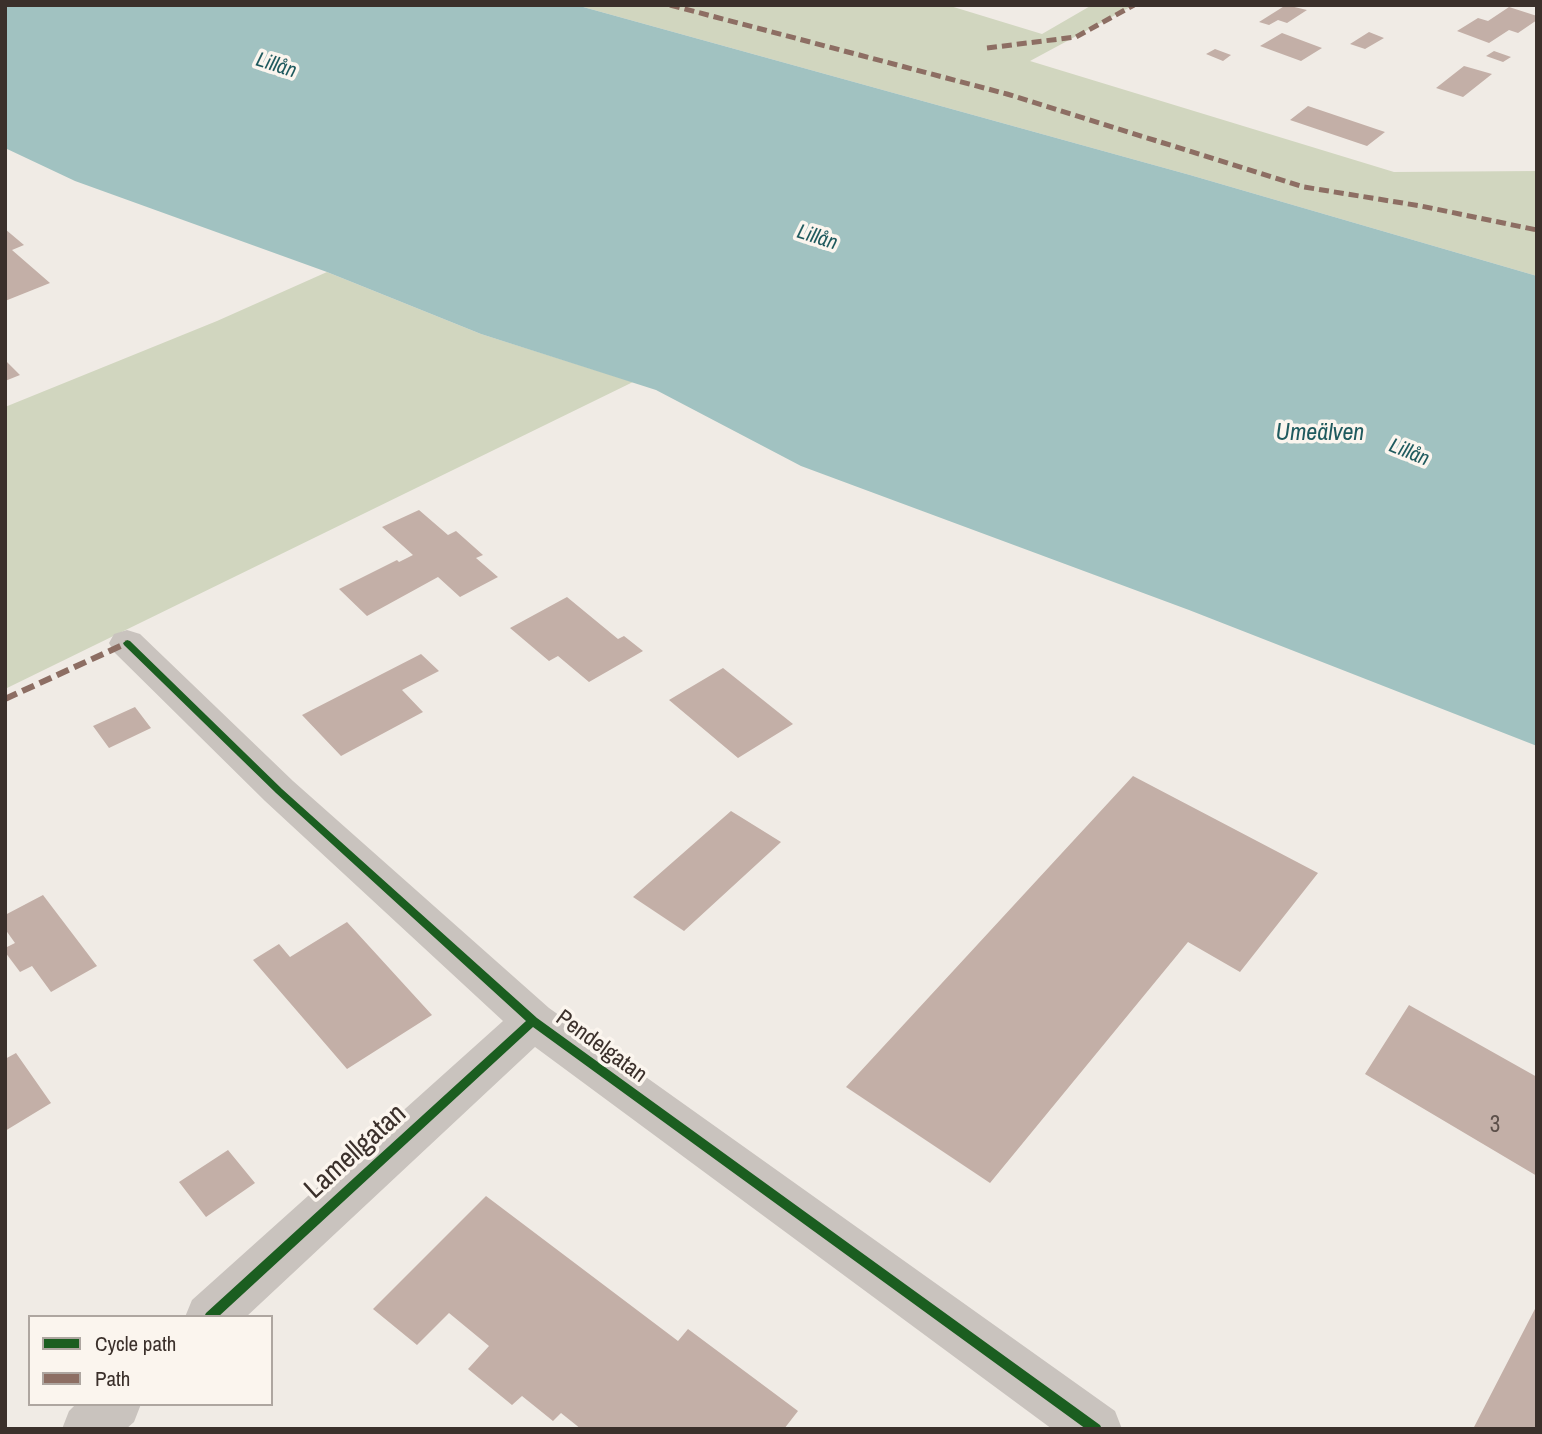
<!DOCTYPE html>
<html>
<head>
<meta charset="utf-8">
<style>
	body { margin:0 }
	#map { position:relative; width:1542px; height:1434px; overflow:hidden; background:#f0ebe5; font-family:"Archivo Narrow",sans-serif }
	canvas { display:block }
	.frame { position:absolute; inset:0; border:7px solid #3b302b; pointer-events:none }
	.legend { position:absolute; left:28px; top:1315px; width:245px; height:91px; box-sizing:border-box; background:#fbf5ee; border:2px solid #aea6a0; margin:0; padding:9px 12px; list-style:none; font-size:21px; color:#3b302b }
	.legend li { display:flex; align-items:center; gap:14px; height:35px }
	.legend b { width:35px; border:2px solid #aea6a0 }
</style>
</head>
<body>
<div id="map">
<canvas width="1542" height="1434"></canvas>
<div class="frame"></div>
<ul class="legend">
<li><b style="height:9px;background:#1b5e20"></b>Cycle path</li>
<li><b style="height:9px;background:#8d6e63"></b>Path</li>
</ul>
</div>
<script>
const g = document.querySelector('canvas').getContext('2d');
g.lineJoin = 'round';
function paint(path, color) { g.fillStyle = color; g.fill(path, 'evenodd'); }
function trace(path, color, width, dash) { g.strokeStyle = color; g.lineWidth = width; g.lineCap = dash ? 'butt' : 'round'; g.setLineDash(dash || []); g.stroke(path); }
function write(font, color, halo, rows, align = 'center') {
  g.font = font + ' "Archivo Narrow",sans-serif'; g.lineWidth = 7; g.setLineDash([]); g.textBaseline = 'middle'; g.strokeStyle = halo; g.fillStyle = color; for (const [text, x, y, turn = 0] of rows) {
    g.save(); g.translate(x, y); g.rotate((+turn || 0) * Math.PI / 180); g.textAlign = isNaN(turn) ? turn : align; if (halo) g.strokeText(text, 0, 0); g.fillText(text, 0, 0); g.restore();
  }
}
const green = new Path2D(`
	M576 5H947L1042 34 1092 5H1134L1030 61 1394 172 1537 171V276L1190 175Z
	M327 272 481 334 633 382 5 689V407L217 321Z`);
const water = new Path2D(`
	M5 5H576L1190 175 1537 276V746L1189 610 801 466 656 390 481 334 327 272 75 181 5 148Z`);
const building = new Path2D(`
	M1286 5 1307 10 1287 23 1278 20 1269 25 1259 22Z
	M1509 7 1537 16V20L1518 33 1509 30 1489 43 1457 31 1478 18 1488 21Z
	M1369 32 1384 38 1365 49 1350 44Z
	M1282 33 1322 48 1301 61 1260 46Z
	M1215 49 1231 55 1223 61 1206 54Z
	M1494 51 1511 57 1503 62 1486 56Z
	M1464 66 1492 74 1463 97 1436 88Z
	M1308 106 1385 132 1367 146 1290 120Z
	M5 229 24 245 12 250 50 283 5 301Z
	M5 360 20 375 5 381Z
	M419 510 448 535 456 531 483 555 476 558 498 577 460 597 438 577 367 616 339 589 397 560 399 562 413 555 382 527Z
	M567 597 618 639 624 636 643 651 589 682 558 656 549 661 510 628Z
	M421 654 439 671 402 690 423 712 341 756 302 715Z
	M723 668 793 724 738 758 669 700Z
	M135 707 151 728 109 748 93 726Z
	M1133 776 1318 873 1240 972 1188 942 990 1183 846 1087Z
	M731 811 781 842 684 931 633 897Z
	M43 895 97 966 51 992 32 966 20 972 5 952V948L15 943 5 929V915Z
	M347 922 432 1015 347 1069 253 960 279 944 290 957Z
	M1409 1005 1537 1077V1176L1365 1074Z
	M16 1053 51 1103 5 1131V1059Z
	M228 1150 255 1183 206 1217 179 1182Z
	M486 1196 678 1341 688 1329 798 1411 784 1429H581L561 1413 553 1421 522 1396 512 1405 468 1369 489 1346 449 1313 417 1345 373 1309Z
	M1537 1305V1429H1473Z`);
const minor = new Path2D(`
	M127 630 140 634 293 781 549 1008 1115 1411 1122 1429H1052L535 1047 246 1317H185L192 1300 503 1021 265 801 114 652 109 643 114 634Z
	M76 1404H141L134 1422 126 1429H62L69 1411Z`);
const quietFar1 = new Path2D(`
	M670 5 1007 94 1304 187 1421 206 1537 230
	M987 48 1076 37 1134 5`);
const quiet = new Path2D(`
	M5 699 127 643`);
const cycleway = new Path2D(`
	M127 640 130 641 282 789 537 1018 1100 1425 1102 1429H1086L533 1027 218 1317H204L206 1313 526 1021 276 793 124 645 123 643Z`);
const farWaternames = [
	["Lillån",276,66,18],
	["Lillån",817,238,18],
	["Lillån",1409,453,22]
];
const streetNames = [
	["Pendelgatan",601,1047,36]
];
const nearNumbernames = [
	["3",1495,1126]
];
const waterNames = [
	["Umeälven",1320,434]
];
const nearStreetnames = [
	["Lamellgatan",356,1152,-42]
];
paint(green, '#d1d6bf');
paint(water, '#a1c2c1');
paint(building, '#c3afa7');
paint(minor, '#c9c3be');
trace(quietFar1, '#8d6e63', 5, [10, 5]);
trace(quiet, '#8d6e63', 6, [13, 6]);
paint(cycleway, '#1b5e20');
write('italic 21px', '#1f5a5e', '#fbf5ee', farWaternames);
write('23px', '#3b302b', '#fbf5ee', streetNames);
write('23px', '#5d504a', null, nearNumbernames);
write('italic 24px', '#1f5a5e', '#fbf5ee', waterNames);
write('28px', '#3b302b', '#fbf5ee', nearStreetnames);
</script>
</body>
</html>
